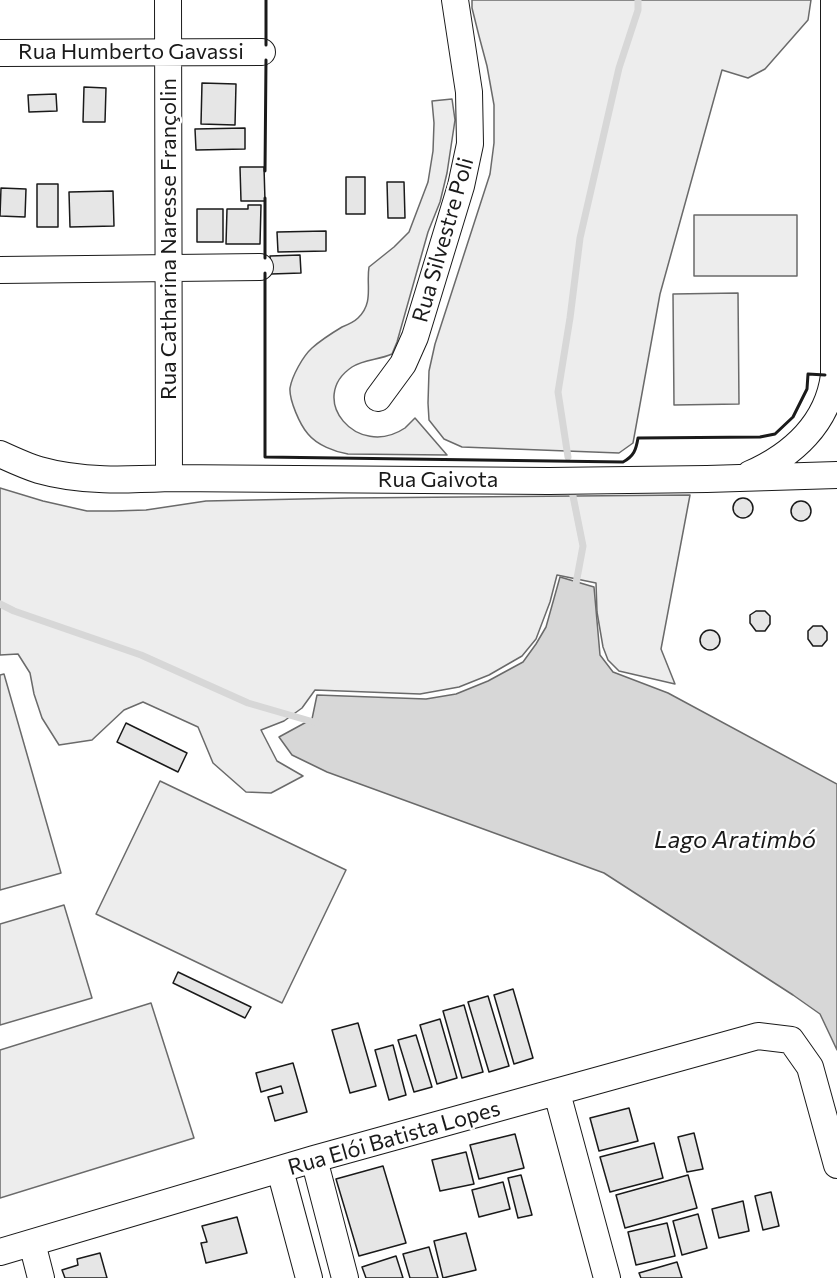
<!DOCTYPE html>
<html>
<head>
<meta charset="utf-8">
<style>
	body { margin:0 }
	canvas { display:block; background:#fff }
</style>
</head>
<body>
<canvas width="837" height="1278"></canvas>
<script>
const g = document.querySelector('canvas').getContext('2d');
g.lineJoin = 'round';
function paint(path, color) { g.fillStyle = color; g.fill(path, 'evenodd'); }
function trace(path, color, width, dash) { g.strokeStyle = color; g.lineWidth = width; g.lineCap = dash ? 'butt' : 'round'; g.setLineDash(dash || []); g.stroke(path); }
function write(font, color, halo, rows, align = 'center') {
  g.font = font + ' Commissioner,sans-serif'; g.lineWidth = 4.5; g.setLineDash([]); g.textBaseline = 'middle'; g.strokeStyle = halo; g.fillStyle = color; for (const [text, x, y, turn = 0] of rows) {
    g.save(); g.translate(x, y); g.rotate((+turn || 0) * Math.PI / 180); g.textAlign = isNaN(turn) ? turn : align; if (halo) g.strokeText(text, 0, 0); g.fillText(text, 0, 0); g.restore();
  }
}
const green = new Path2D(`
	M472 0H811L808 20 765 69 748 78 722 70 660 294 633 443 619 453 462 447 444 439 429 420 428 403 429 371 435 344 490 174 494 143V105L487 66 479 36 472 8Z
	M452 99 455 120 447 173 440 202 428 232 397 342 392 354C379 360 364 359 352 367 306 398 357 460 405 428 408 425 412 421 415 418L447 455 348 454C335 452 317 445 308 434 300 425 289 400 290 388 292 376 303 356 312 348 321 340 332 333 342 327 347 325 354 322 358 318 374 303 366 285 369 267L394 247 409 232 428 182 433 151 434 123 432 101Z
	M694 215H797V276H694Z
	M738 293 739 404 674 405 673 294Z
	M0 488 43 501 87 511H114L146 510 206 501 349 498 690 495 661 649 675 684 619 671 608 660 603 647 597 612 596 583 557 575 550 602 536 639 522 656 489 675 459 687 420 694 315 690 302 708 284 721 261 730 277 761 303 776 271 793 246 792 213 763 198 727 143 702 124 710 92 740 59 745 42 718 34 694 30 673 18 654 0 655Z
	M4 674 61 873 0 890V675Z
	M160 781 346 870 282 1003 96 914Z
	M64 905 92 998 0 1025V924Z
	M151 1003 194 1138 0 1198V1050Z`);
const water = new Path2D(`
	M560 577 594 587 600 655 613 672 668 693 837 784V1050L820 1014 793 995 604 873 327 772 292 755 279 737 312 719 317 695 426 699 456 694 488 681 523 662 536 644 546 627Z`);
const stream = new Path2D(`
	M568 457 558 392 570 318 580 238 619 68 638 10V0
	M572 491 583 546 575 589
	M0 604 14 611 141 655 248 703 317 723`);
const building = new Path2D(`
	M202 83 236 84 235 125 201 124Z
	M84 87 106 88 105 122H83Z
	M56 94 57 111 29 112 28 95Z
	M245 128V149L196 150 195 129Z
	M240 167H264L265 201H241Z
	M346 177H365V214H346Z
	M387 182H404L405 218H388Z
	M37 184H58V227H37Z
	M1 188 26 189 25 217 0 216Z
	M113 191 114 226 70 227 69 192Z
	M248 205H261L260 244H226L227 209H248Z
	M197 209H223V242H197Z
	M326 231V251L278 252 277 232Z
	M300 255 301 273 271 274 270 256Z
	M733 508a10 10 0 1 1 20 0a10 10 0 1 1-20 0Z
	M791 511a10 10 0 1 1 20 0a10 10 0 1 1-20 0Z
	M756 611H765L770 616V624L765 631H756L750 623V615Z
	M813 626H822L827 632V640L822 646H813L808 639V631Z
	M700 640a10 10 0 1 1 20 0a10 10 0 1 1-20 0Z
	M126 723 187 753 178 772 117 742Z
	M178 972 251 1007 245 1018 173 983Z
	M513 989 533 1058 514 1064 494 995Z
	M488 996 509 1066 489 1072 468 1002Z
	M464 1005 483 1072 462 1078 443 1011Z
	M440 1019 457 1078 437 1084 420 1025Z
	M358 1023 376 1086 350 1093 332 1030Z
	M416 1035 432 1087 414 1092 398 1040Z
	M393 1045 406 1095 389 1100 375 1050Z
	M293 1063 307 1112 275 1121 268 1097 283 1093 281 1086 261 1092 256 1073Z
	M629 1108 638 1141 599 1151 590 1118Z
	M694 1133 703 1169 687 1172 678 1137Z
	M515 1134 524 1168 479 1179 470 1145Z
	M654 1143 663 1178 610 1192 600 1157Z
	M466 1152 474 1184 440 1191 432 1160Z
	M383 1166 406 1243 359 1256 336 1179Z
	M521 1175 532 1215 518 1218 508 1178Z
	M688 1175 697 1208 625 1228 616 1195Z
	M503 1182 510 1209 479 1217 472 1190Z
	M771 1192 779 1226 763 1230 755 1196Z
	M743 1201 749 1231 719 1238 712 1209Z
	M698 1214 707 1248 682 1255 673 1221Z
	M237 1217 247 1253 206 1263 201 1243 207 1242 202 1226Z
	M667 1223 675 1256 636 1265 628 1232Z
	M466 1233 476 1270 443 1278 434 1241Z
	M429 1247 438 1278H410L403 1254Z
	M100 1253 107 1278H65L62 1270 78 1265 77 1259Z
	M396 1256 403 1278H366L362 1267Z
	M677 1262 682 1278H641L639 1273Z`);
const minor = new Path2D(`
	M168 0 169 478
	M0 53 262 52
	M0 270 260 267
	M378 398 403 364 415 337 461 186 470 144 469 92 455 0
	M0 454C13 460 26 466 39 470 81 482 126 480 169 478L549 481 707 479 837 475
	M750 474C793 455 828 423 834 375V0
	M557 1093 607 1278
	M314 1159 345 1278
	M280 1170 309 1278
	M32 1243 41 1278
	M0 1252 314 1159 758 1036 791 1040 810 1067 837 1165`);
const wall = new Path2D(`
	M266 45V0
	M265 171 266 60
	M265 258V198
	M265 273V457L623 462C634 456 636 450 638 438L760 437 775 434 793 417 807 389 808 374 825 375`);
const streetNames = [
	["Rua Humberto Gavassi",131,52],
	["Rua Catharina Naresse Françolin",169,239,-90],
	["Rua Silvestre Poli",443,240,-74],
	["Rua Gaivota",438,480],
	["Rua Elói Batista Lopes",394,1138,-16]
];
const waterNames = [
	["Lago Aratimbó",735,840]
];
paint(green, '#ededed');
trace(green, '#6a6a6a', 1.5);
paint(water, '#d7d7d7');
trace(water, '#6a6a6a', 1.5);
trace(stream, '#d7d7d7', 7);
paint(building, '#e6e6e6');
trace(building, '#1a1a1a', 1.5);
trace(minor, '#1a1a1a', 28);
trace(minor, '#fff', 26);
trace(wall, '#1a1a1a', 3);
write('22px', '#1a1a1a', '#fff', streetNames);
write('italic 24px', '#1a1a1a', '#fff', waterNames);
</script>
</body>
</html>
